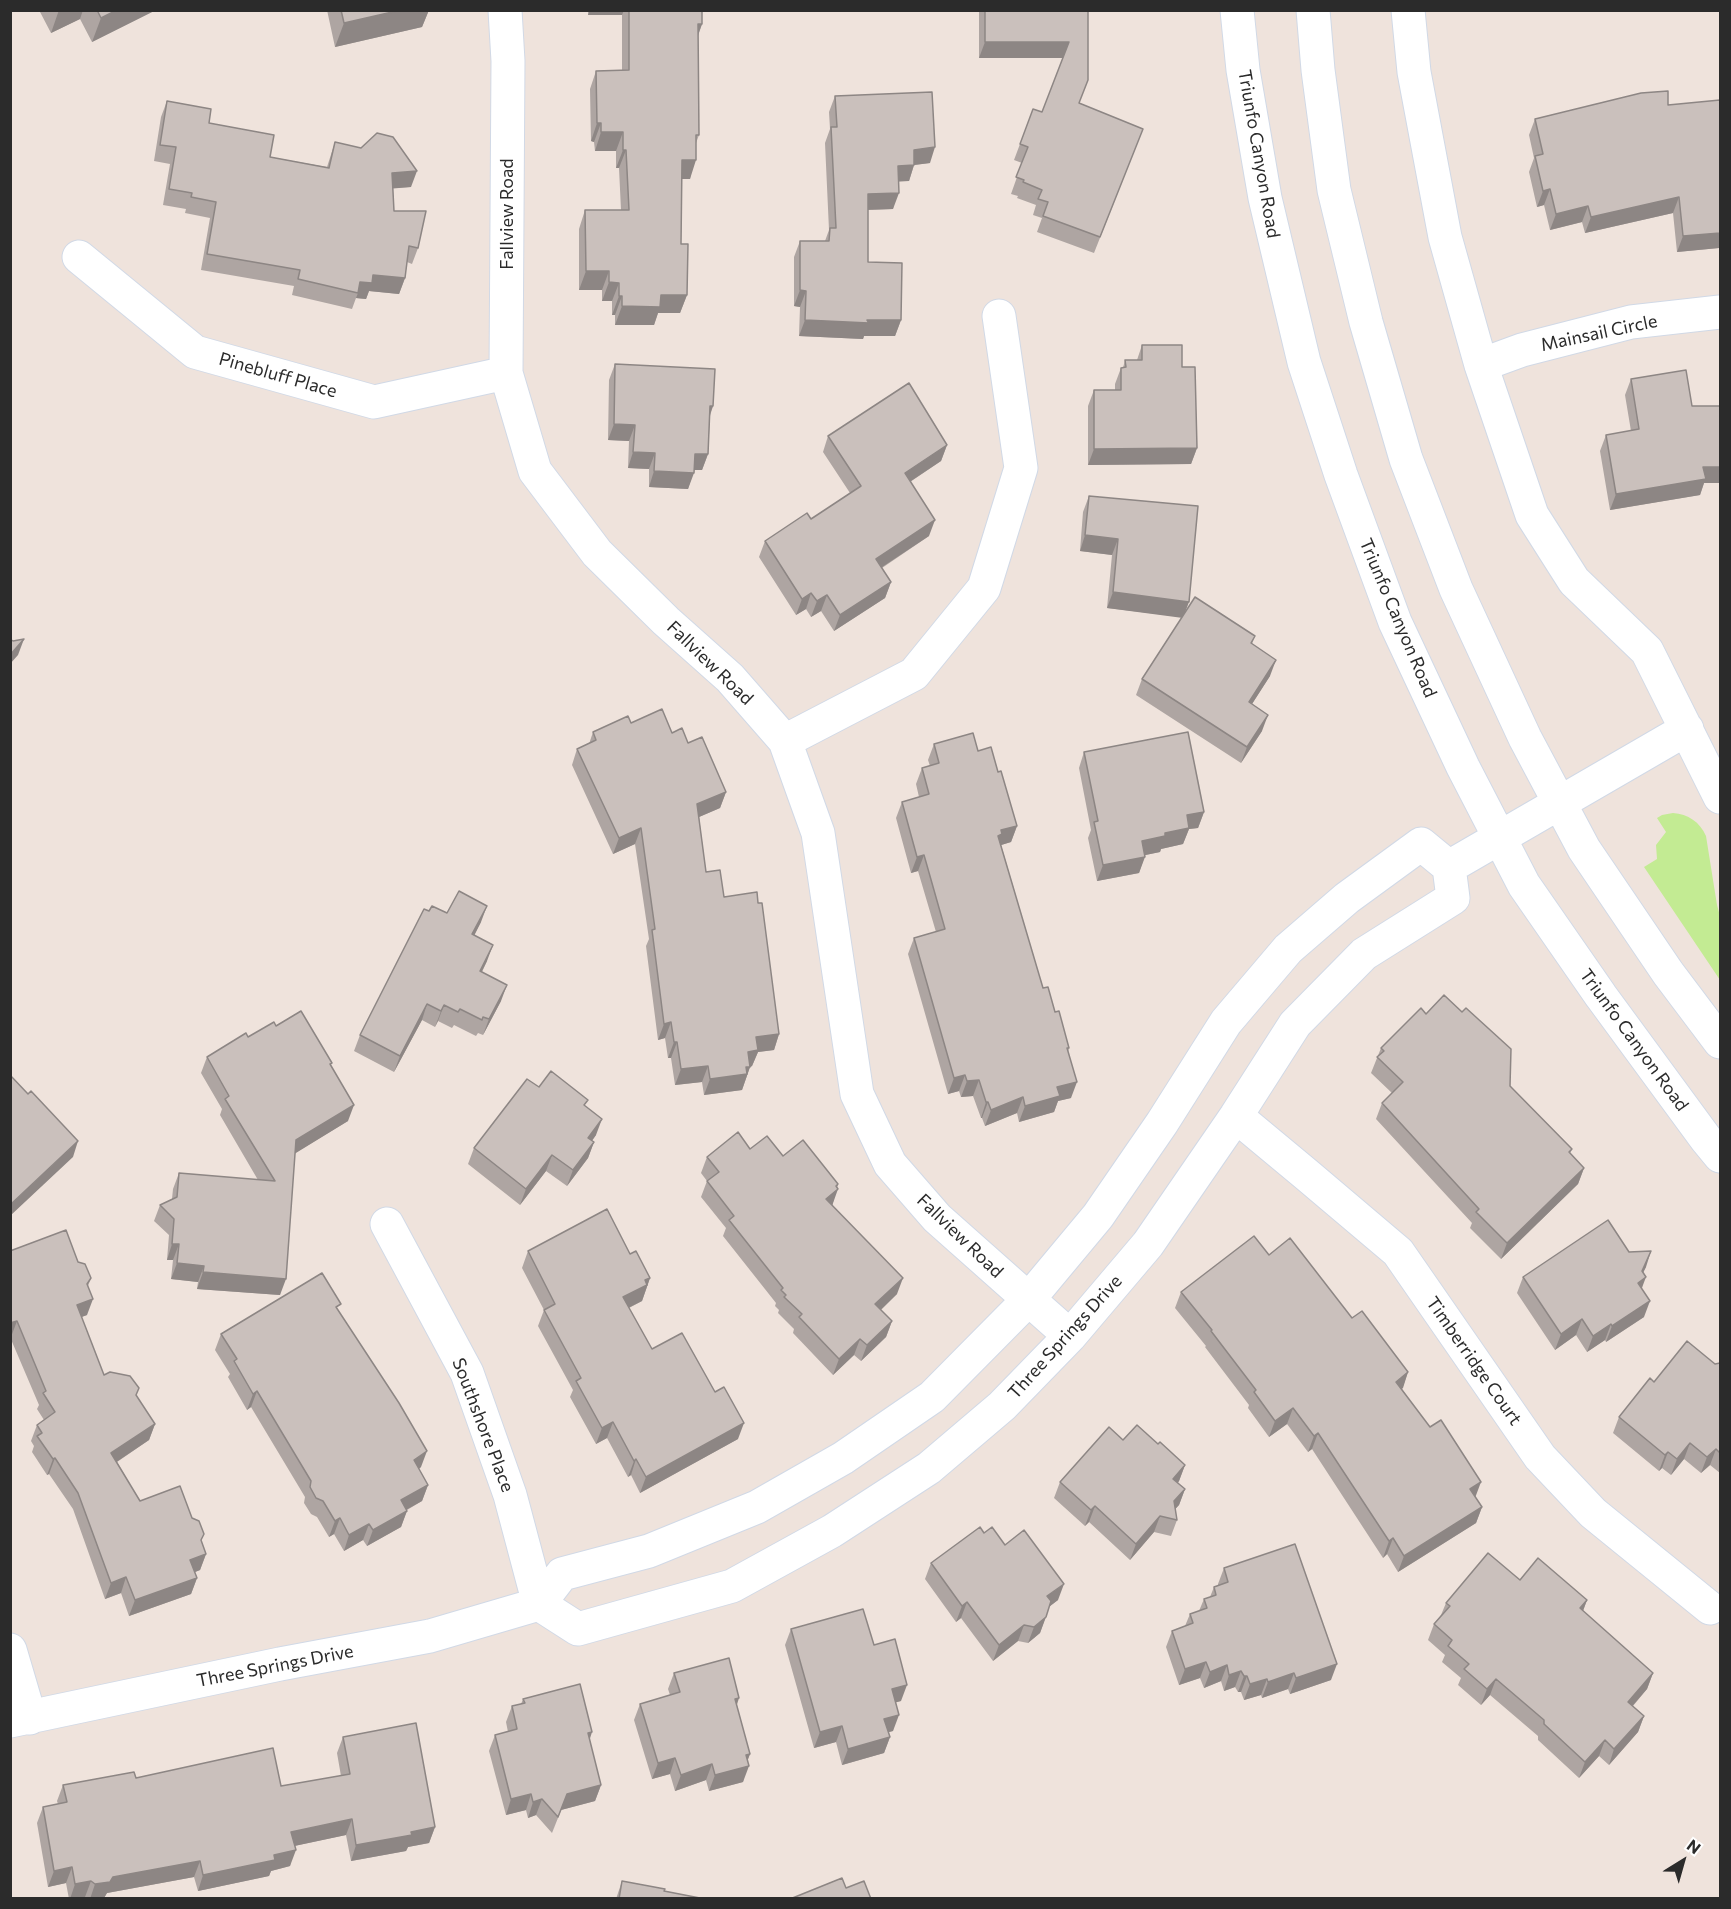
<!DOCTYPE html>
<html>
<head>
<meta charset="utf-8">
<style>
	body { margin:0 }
	#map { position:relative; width:1731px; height:1909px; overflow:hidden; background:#efe3dc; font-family:Commissioner,sans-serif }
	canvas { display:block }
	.frame { position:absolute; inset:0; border:12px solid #2b2b2b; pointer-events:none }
	.north { position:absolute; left:1653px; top:1831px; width:60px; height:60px; -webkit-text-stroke:4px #fff; paint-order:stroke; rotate:37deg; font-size:16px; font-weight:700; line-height:24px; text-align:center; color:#2b2b2b }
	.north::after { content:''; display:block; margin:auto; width:21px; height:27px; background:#2b2b2b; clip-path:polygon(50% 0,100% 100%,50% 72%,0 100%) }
</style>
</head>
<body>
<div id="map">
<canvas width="1731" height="1909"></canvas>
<div class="frame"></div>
<div class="north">N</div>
</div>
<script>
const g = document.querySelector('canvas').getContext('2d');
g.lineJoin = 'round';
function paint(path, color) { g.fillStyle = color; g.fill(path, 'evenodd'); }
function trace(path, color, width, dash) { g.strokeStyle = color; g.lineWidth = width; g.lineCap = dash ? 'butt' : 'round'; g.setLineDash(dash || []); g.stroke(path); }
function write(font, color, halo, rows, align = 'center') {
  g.font = font + ' Commissioner,sans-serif'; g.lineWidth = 4.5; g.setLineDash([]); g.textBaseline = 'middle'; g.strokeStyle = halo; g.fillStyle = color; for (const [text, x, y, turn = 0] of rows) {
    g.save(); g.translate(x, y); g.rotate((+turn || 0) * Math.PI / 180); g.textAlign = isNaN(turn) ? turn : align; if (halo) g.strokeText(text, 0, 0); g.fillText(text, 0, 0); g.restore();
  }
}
const green = new Path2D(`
	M1673 813C1688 814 1700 822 1706 836L1717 905 1720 916V980L1644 867 1657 859 1656 845 1666 832 1657 818 1662 815Z`);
const minor = new Path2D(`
	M505 10 508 61 506 373 535 471 597 553 666 621 730 678 785 741 818 833 857 1094 890 1164 937 1218 1070 1336
	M1237 10 1243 70 1265 198 1304 362 1341 475 1395 622 1463 767 1524 885 1601 996 1706 1139 1720 1156
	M1313 10 1318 70 1334 190 1366 322 1406 459 1456 589 1525 738 1584 849 1668 973 1720 1042
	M1408 10 1414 72 1445 237 1481 365 1532 515 1574 581 1647 651 1720 797
	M79 257 195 352 374 402 506 373
	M1481 365 1522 350 1631 322 1720 312
	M785 741 914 674 984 588 1021 468 999 316
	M1449 867 1687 729
	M1236 1116 1307 1175 1398 1252 1540 1457 1593 1513 1710 1608
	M387 1224 467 1373 510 1495 539 1604
	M10 1650 30 1718
	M10 1721 280 1664 430 1636 539 1604 562 1574 649 1551 757 1507 843 1458 932 1397 1028 1300 1098 1216 1162 1123 1226 1022 1288 949 1347 898 1421 844 1449 867 1453 898 1364 954 1295 1024 1236 1116 1148 1244 1070 1336 1002 1406 929 1468 832 1531 732 1586 578 1629 539 1604`);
const wall = new Path2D(`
	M39 10H156L92 42 80 19 51 33Z
	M327 10H429L422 27 335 47Z
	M588 10H702V24L698 36 699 135 696 143 690 179H682L681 244 687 295 680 313H658L654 325H615V315H612V301H602V290H579V229L585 210H621L619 168H616V151H595L594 142 591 141 590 89 596 71 622 70V15H588Z
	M979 10H1088L1079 103 1143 129 1094 253 1037 232 1042 218 1033 215 1036 205 1017 198 1018 196 1011 194 1022 163 1014 160 1020 144 1042 112 1063 58H979Z
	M835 96 930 163 914 165 909 181H898L893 209 868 210V262L901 320 895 336H864L863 339 799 336 800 307 794 306V257L800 241H825L829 230 825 143 830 129 829 112Z
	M167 101 270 157 327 167 335 142 411 187 393 188 394 211 418 248 412 264 407 262 405 278 399 294 369 291 366 299 356 298 352 309 292 295 294 286 201 270 210 218 185 213 186 209 163 205 170 164 154 161 161 117Z
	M1668 105 1719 248 1677 252 1673 213 1585 233 1582 222 1550 230 1544 205 1537 207 1529 172 1534 158 1529 135 1535 119Z
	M1142 345 1182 367 1197 448 1191 464 1088 465V406L1094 390H1115V384L1121 368H1123L1125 360H1137Z
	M615 364 713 406 710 416 708 454 702 470H694L688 489 649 487V469L628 468 629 441 608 440 609 380Z
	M1631 379 1692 406H1720V483H1704L1700 495 1610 510 1600 451 1606 435 1631 431 1625 395Z
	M828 436 947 445 941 461 910 482 929 536 882 568 891 582 885 598 834 631 821 611 811 617 806 609 796 615 759 557 765 541 811 519 850 493 823 452Z
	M1089 496 1185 612 1255 636 1252 644 1270 676 1252 704 1262 731 1241 763 1136 695 1142 679 1182 617 1107 608 1112 555 1080 551 1083 512Z
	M631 723 672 733 688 743 726 792 720 808 699 817 706 872 724 897 779 1034 774 1050 758 1052 752 1066 750 1067 742 1090 704 1095 702 1082 675 1085 671 1058H668L665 1038 658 1040 646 946 649 939 635 844 613 854 572 765 577 749 589 744 593 732Z
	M934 744 978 751 998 772 1017 826 1011 842 1001 845 1043 988 1055 1012 1069 1048 1068 1052 1071 1098 1058 1101 1054 1112 1019 1122 1017 1113 985 1126 982 1118H981L973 1096 961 1097 959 1091 948 1094 908 954 914 938 936 932 918 871 911 873 896 818 902 802 919 797 916 784 922 768 930 766 928 760Z
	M1084 752 1204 812 1198 828 1189 829 1183 844 1161 849 1160 852 1145 855 1139 873 1097 881 1088 838 1091 830 1079 768Z
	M429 911 447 913 481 922 474 935 487 961 482 972 501 1001 483 1035 478 1033 476 1036 454 1025 452 1028 438 1021 435 1027 422 1020 394 1072 354 1051 360 1035Z
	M1426 1014 1510 1086 1572 1149 1570 1154 1584 1168 1578 1184 1501 1259 1470 1228 1472 1223 1376 1119 1382 1103 1392 1093 1371 1073 1381 1048Z
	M276 1026 331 1066 348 1121 295 1153 280 1295 197 1289 198 1282 171 1279 173 1260H167L169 1235 154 1221 160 1205 172 1199 173 1189 179 1173 258 1180 220 1115 222 1109 201 1073 207 1057 248 1037Z
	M539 1087 585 1107 596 1135 592 1141 594 1142 588 1158 567 1186 546 1171 520 1205 468 1164 474 1148Z
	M750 1149 783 1156 838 1184 832 1206 897 1294 881 1310 892 1321 886 1337 861 1361 854 1355 833 1375 793 1333 794 1329 778 1313 779 1310 775 1306 776 1303 723 1236 726 1228 701 1197 707 1181 701 1173 707 1157Z
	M10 1251 78 1262 91 1278 88 1286 87 1315 81 1317 104 1375 136 1395 155 1424 149 1440 117 1462 140 1501 192 1518 206 1554 200 1570 195 1572 197 1578 191 1594 129 1616 121 1593 105 1599 73 1509 49 1474 47 1475 32 1452 34 1446 31 1441 37 1425 44 1420 37 1409 39 1405 10 1337Z
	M528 1251 630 1254 650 1278 642 1301 629 1308 652 1349 738 1439 640 1493 631 1475 628 1477 607 1438 596 1444 570 1397 573 1390 538 1326 544 1310 522 1268Z
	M1629 1252 1646 1267 1643 1273 1642 1289 1644 1317 1606 1342 1605 1340 1587 1352 1576 1335 1555 1350 1517 1293 1523 1277Z
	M1269 1255 1352 1318 1408 1372 1402 1389 1482 1507 1476 1523 1398 1572 1387 1554 1383 1558 1312 1449 1308 1452 1287 1424 1269 1437 1248 1408 1249 1405 1205 1347 1206 1346 1175 1308 1181 1292Z
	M338 1310 421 1467 419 1469 428 1485 422 1501 407 1510 401 1527 367 1546 363 1540 344 1551 334 1534 329 1537 317 1517 311 1514 304 1503 305 1497 251 1407 247 1410 228 1377 230 1374 215 1350 221 1334Z
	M1720 1363V1473L1710 1465 1701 1473 1684 1459 1671 1475 1662 1468 1659 1471 1613 1433 1619 1417 1654 1382Z
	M1123 1440 1158 1444 1185 1465 1179 1481 1178 1483 1185 1489 1179 1505 1175 1509 1177 1520 1171 1536 1154 1532 1130 1560 1089 1522 1085 1526 1054 1498 1060 1482Z
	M984 1533 1005 1545 1058 1600 1049 1607 1040 1633 1028 1643 1018 1641 993 1661 961 1618 956 1622 925 1579 931 1563Z
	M1224 1568 1331 1680 1290 1694 1288 1689 1262 1698 1261 1695 1244 1700 1241 1692H1238L1235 1687 1224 1691 1221 1681 1204 1688 1200 1678 1179 1685 1166 1647 1172 1631 1185 1626 1190 1614 1199 1611 1204 1599 1210 1597 1214 1587 1218 1586V1584Z
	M1520 1580 1587 1600 1583 1611 1653 1673 1647 1689 1633 1706 1644 1716 1638 1732 1609 1765 1599 1756 1579 1778 1538 1740V1736L1490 1695 1481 1705 1458 1685 1461 1678 1442 1662 1445 1655 1428 1640 1434 1624 1441 1615 1446 1603Z
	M791 1629 874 1645 901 1701 896 1702 893 1731 888 1732 890 1737 884 1753 842 1765 836 1742 814 1748 785 1645Z
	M674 1673 737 1706 750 1754 748 1759 743 1782 709 1791 706 1780 675 1791 670 1774 652 1779 634 1720 640 1704 670 1695 668 1689Z
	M523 1699 589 1740 601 1785 595 1801 561 1810 552 1833 536 1815 528 1818 526 1810 506 1815 489 1751 495 1735 508 1732 506 1722 512 1706 521 1704Z
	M343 1737 435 1827 429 1843 408 1847 406 1851 351 1861 346 1835 294 1846 290 1866 271 1871 269 1876 198 1891 194 1877 107 1893 104 1898 99 1899H87L85 1897 78 1899H69L66 1883 48 1887 37 1823 43 1807 58 1804 57 1801 63 1785 136 1778 281 1786 341 1776 337 1753Z
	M622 1881 664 1891 705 1899H616Z`);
const shadedWall = new Path2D(`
	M59 10H83L80 19 51 33Z
	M117 10H156L92 42 101 18Z
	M401 10H429L422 27 335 47 344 23Z
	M590 10H624L622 15H588Z
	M698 24H702L695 43Z
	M985 42H1069L1064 58H979Z
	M597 123H601L594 142 591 141Z
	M601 132H623L616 151H595Z
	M935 147 930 163 914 165 909 181 892 182 898 166 914 150Z
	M623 150H626L619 168H616Z
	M682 160H696L690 179H675Z
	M417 171 411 187 387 189 392 173Z
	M1550 189 1544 205 1537 207 1543 191Z
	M899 193 893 209 862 210 868 194Z
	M1679 197 1673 213 1585 233 1591 217Z
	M1588 206 1582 222 1550 230 1556 214Z
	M1720 229V243L1719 248 1677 252 1683 236Z
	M586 271H609L602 290H579Z
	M373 275 405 278 399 294 369 291 366 299 356 298 358 293 360 282Z
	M609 282 619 283 612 301H602Z
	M800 290 806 291 800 307 794 306Z
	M661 295H687L680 313H658L654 325H615L622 306Z
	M619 296H622L615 315H612Z
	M805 320H901L895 336H864L863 339 799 336Z
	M710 406H713L707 422Z
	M614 424 635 425 629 441 608 440Z
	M947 445 941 461 899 489 905 473Z
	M1197 448 1191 464 1088 465 1094 449Z
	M633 452 655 453 649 469 628 468Z
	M695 454H708L702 470H690Z
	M1703 467H1720V483H1704L1700 495 1610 510 1616 494Z
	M654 471 694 473 688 489 649 487Z
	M935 520 929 536 870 575 876 559Z
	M1085 535 1118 539 1112 555 1080 551Z
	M891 582 885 598 834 631 840 615Z
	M1113 592 1189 602 1183 618 1107 608Z
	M811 593 806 609 796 615 802 599Z
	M827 595 821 611 811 617 817 601Z
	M24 639 18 655 10 664V655Z
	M1276 660 1270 676 1243 718 1249 702Z
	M1268 715 1262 731 1241 763 1247 747Z
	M726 792 720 808 692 820 697 804Z
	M1204 812 1198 828 1189 829 1183 844 1161 849 1160 852 1136 857 1142 841 1165 833 1187 815Z
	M1017 826 1011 842 998 846V836L1001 830Z
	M641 828 635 844 613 854 619 838Z
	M924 855 918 871 911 873 917 857Z
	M1145 857 1139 873 1097 881 1103 865Z
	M487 906 481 922 467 950 472 934Z
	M493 945 487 961 474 987 480 971Z
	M507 985 501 1001 483 1035 489 1019Z
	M427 1004 422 1020 394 1072 400 1056Z
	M444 1005 438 1021 435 1027 441 1011Z
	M671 1022 665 1038 658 1040 664 1024Z
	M779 1034 774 1050 758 1052 752 1066 750 1067 742 1090 704 1095 710 1079 748 1052 756 1037Z
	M674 1042H677L671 1058H668Z
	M708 1066 702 1082 675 1085 681 1069Z
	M965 1075 959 1091 948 1094 954 1078Z
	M979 1080 973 1096 961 1097 967 1081Z
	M1077 1082 1071 1098 1058 1101 1054 1112 1019 1122 1025 1106 1057 1087Z
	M1023 1097 1017 1113 985 1126 991 1110Z
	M986 1102H988L982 1118H981Z
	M354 1105 348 1121 291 1156 296 1140Z
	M602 1119 596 1135 582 1154 588 1138Z
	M78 1141 73 1157 10 1216V1205Z
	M594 1142 588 1158 567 1186 573 1170Z
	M552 1155 546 1171 520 1205 526 1189Z
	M1584 1168 1578 1184 1501 1259 1507 1243Z
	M838 1184 835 1192 838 1189 832 1206 826 1199 836 1186Z
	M172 1244H179L173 1260H167Z
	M1651 1251 1646 1267 1638 1282 1646 1277 1640 1293 1632 1299 1642 1271Z
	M177 1263 204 1266 198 1282 171 1279Z
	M203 1272 286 1279 280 1295 197 1289Z
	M650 1278 642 1301 618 1313 623 1297 645 1280Z
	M903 1278 897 1294 870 1320 875 1304Z
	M93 1299 87 1315 71 1321 77 1305Z
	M1650 1301 1644 1317 1606 1342 1612 1326Z
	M1582 1319 1576 1335 1555 1350 1561 1334Z
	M17 1321 11 1337H10V1323Z
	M892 1321 886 1337 861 1361 867 1345Z
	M1611 1324 1605 1340 1587 1352 1593 1336Z
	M860 1339 854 1355 833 1375 839 1359Z
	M1408 1372 1403 1388 1390 1398 1396 1382Z
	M257 1391 251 1407 247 1410 253 1394Z
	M1293 1408 1287 1424 1269 1437 1275 1421Z
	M613 1422 607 1438 596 1444 602 1428Z
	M744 1423 738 1439 640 1493 646 1477Z
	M155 1424 149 1440 106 1469 111 1453Z
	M1318 1433 1312 1449 1308 1452 1314 1436Z
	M1690 1443 1684 1459 1671 1475 1677 1459Z
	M1716 1449 1710 1465 1701 1473 1707 1457Z
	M427 1451 421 1467 408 1476 414 1460Z
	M1668 1452 1662 1468 1659 1471 1665 1455Z
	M55 1458 49 1474 47 1475 53 1459Z
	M636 1459 631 1475 628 1477 634 1461Z
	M1185 1465 1179 1481 1167 1495 1173 1479Z
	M1481 1482 1475 1498 1470 1489Z
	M428 1485 422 1501 395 1516 401 1500Z
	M1185 1489 1179 1505 1168 1517 1174 1501Z
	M1095 1506 1089 1522 1085 1526 1091 1510Z
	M1482 1507 1476 1523 1398 1572 1404 1556Z
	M407 1511 401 1527 367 1546 373 1530Z
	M1160 1516 1154 1532 1130 1560 1136 1544Z
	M340 1518 334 1534 329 1537 335 1521Z
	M369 1524 363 1540 344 1551 349 1535Z
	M1393 1538 1387 1554 1383 1558 1389 1541Z
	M206 1554 200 1570 185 1576 190 1560Z
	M126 1577 121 1593 105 1599 111 1583Z
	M197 1578 191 1594 129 1616 135 1600Z
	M1064 1584 1058 1600 1042 1612 1047 1596Z
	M1587 1600 1581 1616 1580 1608Z
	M967 1602 961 1618 956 1622 962 1606Z
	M1046 1617 1040 1633 1028 1643 1034 1627Z
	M1024 1625 1018 1641 993 1661 999 1645Z
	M1206 1662 1200 1678 1179 1685 1185 1669Z
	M1337 1664 1331 1680 1290 1694 1296 1678Z
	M1227 1665 1221 1681 1204 1688 1210 1672Z
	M1241 1671 1235 1687 1224 1691 1229 1675Z
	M1294 1673 1288 1689 1262 1698 1268 1682Z
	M1653 1673 1647 1689 1622 1718 1628 1702Z
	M1244 1676H1247L1241 1692H1238Z
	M1267 1679 1261 1695 1244 1700 1250 1684Z
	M1496 1679 1490 1695 1481 1705 1487 1689Z
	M907 1685 901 1701 886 1705 892 1689Z
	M739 1698 734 1714 735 1699Z
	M899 1715 893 1731 878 1735 884 1719Z
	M1644 1716 1638 1732 1609 1765 1614 1749Z
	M842 1726 836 1742 814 1748 820 1732Z
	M592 1732 587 1748 588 1733Z
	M890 1737 884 1753 842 1765 848 1749Z
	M1605 1740 1599 1756 1579 1778 1585 1762Z
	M750 1754 745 1767 749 1766 743 1782 709 1791 715 1775 746 1755Z
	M675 1758 670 1774 652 1779 658 1763Z
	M712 1764 706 1780 675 1791 681 1775Z
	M601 1785 595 1801 561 1810 552 1833 567 1794Z
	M531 1794 526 1810 506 1815 511 1799Z
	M542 1799 536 1815 528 1818 533 1802Z
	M352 1819 346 1835 285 1848 291 1832Z
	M435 1827 429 1843 408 1847 406 1851 351 1861 356 1845 411 1832Z
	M296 1850 290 1866 271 1871 269 1876 198 1891 203 1875 274 1855Z
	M200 1861 194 1877 107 1893 104 1898 90 1899 95 1884 113 1877Z
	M72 1867 66 1883 48 1887 54 1871Z
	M91 1881 85 1897 78 1899H70L75 1884Z`);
const building = new Path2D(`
	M97 10H117L101 18Z
	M341 10H401L344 23Z
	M629 10H702V24H698L699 135H696V160H682L681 244H688L687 295H661L660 307 622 306V296H619V283L609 282V271H586L585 210H629L626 150H623V132H601V123H597L596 71 629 70Z
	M985 10H1088V80L1079 103 1143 129 1100 237 1043 216 1048 202 1038 199 1042 190 1023 182 1024 180 1016 177 1028 147 1020 144 1033 109 1042 112 1069 42H985Z
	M1668 91V105L1720 100V233L1683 236 1679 197 1591 217 1588 206 1556 214 1550 189 1543 191 1535 156 1543 154 1535 119 1641 93Z
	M932 92 935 147 914 150V165L898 166 899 193 868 194V262L902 263 901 320H867L869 323 805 320 806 291 800 290V241H829L830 228H836L831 127H837L835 96Z
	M167 101 211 109 209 123 274 135 270 157 329 168 335 142 361 148 377 133 393 137 417 171 392 173 394 211H426L418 248 409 246 405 278 373 275 372 283 360 282 358 293 298 279 300 270 207 254 216 202 191 197 192 193 169 189 176 147 160 145Z
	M1142 345H1182V367H1195L1197 448 1094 449V390H1121V368L1126 367 1125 360H1142Z
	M615 364 715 369 713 406H710L708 454H695L694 473 654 471 655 453 633 452 635 425 614 424Z
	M1686 370 1692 406H1720V467H1703L1706 479 1616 494 1606 435 1639 429 1631 379Z
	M909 383 947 445 905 473 935 520 876 559 891 582 840 615 827 595 817 601 811 593 802 599 765 541 807 513 811 519 861 486 828 436Z
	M1089 496 1198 506 1189 602 1113 592 1118 539 1085 535Z
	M1195 597 1255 636 1251 643 1276 660 1249 702 1268 715 1247 747 1142 679Z
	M10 639 13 641 24 639 10 655Z
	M662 709 672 733 682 728 688 743 702 737 726 792 697 804 706 872 720 870 724 897 757 892 758 903H762L779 1034 756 1037 758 1050 748 1052 750 1067H746L747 1074 710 1079 708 1066 681 1069 677 1042H674L671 1022 664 1024 652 930 655 929 641 828 619 838 577 749 596 740 593 732 628 716 631 723Z
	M1188 732 1204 812 1187 815 1189 828 1165 833V836L1142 841 1145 857 1103 865 1094 822 1098 821 1084 752Z
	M973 733 978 751 991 747 998 772 1001 771 1017 826 1001 830 1002 834 998 836 1043 988 1048 987 1055 1012 1059 1011 1069 1048H1067L1077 1082 1057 1087 1060 1096 1025 1106 1023 1097 991 1110 988 1102H986L979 1080 967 1081 965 1075 954 1078 914 938 945 929 924 855 917 857 902 802 929 794 922 768 939 763 934 744Z
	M459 891 487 906 472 934 493 945 480 971 507 985 489 1019 483 1017 482 1020 460 1009 458 1012 444 1005 441 1011 427 1004 400 1056 360 1035 424 909 429 911 432 906 447 913Z
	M1444 995 1462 1012 1466 1008 1511 1049 1510 1086 1572 1149 1569 1152 1584 1168 1507 1243 1476 1212 1479 1209 1382 1103 1403 1082 1377 1057 1384 1051 1381 1048 1421 1008 1426 1014Z
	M301 1011 332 1063 330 1064 354 1105 296 1140 286 1279 203 1272 204 1266 177 1263 179 1244H172L174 1219 160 1205 177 1197 179 1173 275 1181 225 1099 229 1096 207 1057 246 1033 248 1037 274 1022 276 1026Z
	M551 1071 588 1100 584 1105 602 1119 588 1138 594 1142 573 1170 552 1155 526 1189 474 1148 527 1079 539 1087Z
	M10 1075 28 1094 31 1091 78 1141 10 1205Z
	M738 1132 750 1149 767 1136 783 1156 803 1140 838 1184 836 1186 838 1189 826 1199 903 1278 875 1304 892 1321 867 1345 860 1339 839 1359 799 1317 802 1314 784 1297 786 1295 781 1290 783 1288 729 1220 734 1216 707 1181 719 1172 707 1157Z
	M607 1209 630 1254 636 1251 650 1278 645 1280 647 1285 623 1297 652 1349 682 1333 715 1392 724 1387 744 1423 646 1477 636 1459 634 1461 613 1422 602 1428 576 1381 581 1378 544 1310 555 1304 528 1251Z
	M1608 1220 1629 1252 1651 1251 1642 1271 1646 1277 1638 1283 1650 1301 1612 1326 1611 1324 1593 1336 1582 1319 1561 1334 1523 1277Z
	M66 1230 78 1262 85 1264 91 1278 87 1284 93 1299 77 1305 104 1375 110 1372 130 1376 139 1388 136 1395 155 1424 111 1453 140 1501 180 1486 192 1518 199 1521 204 1534 201 1540 206 1554 190 1560 197 1578 135 1600 126 1577 111 1583 78 1493 55 1458 53 1459 37 1436 42 1433 37 1425 55 1412 43 1393 46 1391 17 1321 10 1323V1251Z
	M1254 1236 1269 1255 1290 1238 1352 1318 1362 1311 1408 1372 1396 1382 1430 1427 1441 1420 1481 1482 1470 1489 1482 1507 1404 1556 1393 1538 1389 1541 1318 1433 1314 1436 1293 1408 1275 1421 1254 1392 1256 1390 1211 1331 1212 1330 1181 1292Z
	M322 1273 341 1304 336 1307 399 1403 427 1451 414 1460 428 1485 401 1500 407 1511 373 1530 369 1524 349 1535 340 1518 335 1521 323 1501 316 1498 310 1487 311 1481 257 1391 253 1394 234 1361 237 1359 221 1334Z
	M1687 1341 1715 1364 1720 1363V1453L1716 1449 1707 1457 1690 1443 1677 1459 1668 1452 1665 1455 1619 1417 1650 1378 1654 1382Z
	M1137 1425 1158 1444 1160 1442 1185 1465 1173 1479 1185 1489 1174 1501 1177 1520 1160 1516 1136 1544 1095 1506 1091 1510 1060 1482 1109 1427 1123 1440Z
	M980 1527 984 1533 992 1527 1005 1545 1024 1530 1064 1584 1047 1596 1051 1601 1046 1617 1034 1627 1024 1625 999 1645 967 1602 962 1606 931 1563Z
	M1295 1544 1337 1664 1296 1678 1294 1673 1268 1682 1267 1679 1250 1684 1247 1676H1244L1241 1671 1229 1675 1227 1665 1210 1672 1206 1662 1185 1669 1172 1631 1193 1623 1190 1614 1207 1608 1204 1599 1216 1595 1214 1587 1228 1582 1224 1568Z
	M1488 1553 1520 1580 1538 1558 1587 1600 1580 1608 1653 1673 1628 1702 1644 1716 1614 1749 1605 1740 1585 1762 1544 1724V1720L1496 1679 1487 1689 1464 1669 1469 1664 1448 1646 1452 1640 1434 1624 1450 1606 1446 1603Z
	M863 1609 874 1645 895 1639 907 1685 892 1689 899 1715 884 1719 890 1737 848 1749 842 1726 820 1732 791 1629Z
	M729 1658 739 1698 735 1699 750 1754 746 1755 749 1766 715 1775 712 1764 681 1775 675 1758 658 1763 640 1704 680 1692 674 1673Z
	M580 1684 592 1732 588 1733 601 1785 567 1794 558 1817 542 1799 533 1802 531 1794 511 1799 495 1735 517 1729 512 1706 525 1703 523 1699Z
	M416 1723 435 1827 411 1832 412 1835 356 1845 352 1819 291 1832 296 1850 274 1855 275 1860 203 1875 200 1861 113 1877 110 1882 95 1884 91 1881 75 1884 72 1867 54 1871 43 1807 67 1802 63 1785 134 1772 136 1778 273 1748 281 1786 350 1774 343 1737Z
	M842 1878 846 1888 864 1881 871 1899H790Z
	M622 1881 665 1889 664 1891 705 1899H619Z`);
const streetNames = [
	["Triunfo Canyon Road",1259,154,80],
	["Fallview Road",507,214,-90],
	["Mainsail Circle",1599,333,-12],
	["Pinebluff Place",278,375,16],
	["Triunfo Canyon Road",1398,618,67],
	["Fallview Road",710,663,44],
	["Triunfo Canyon Road",1634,1040,54],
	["Fallview Road",960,1236,44],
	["Three Springs Drive",1065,1337,-48],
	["Timberridge Court",1474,1361,55],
	["Southshore Place",483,1425,69],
	["Three Springs Drive",275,1666,-11]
];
paint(green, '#c3eb93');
trace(minor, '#d1d9e6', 35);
trace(minor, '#fff', 33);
paint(wall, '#aea5a2');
paint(shadedWall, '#8d8684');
paint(building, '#cac0bc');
trace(building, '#8d8684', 1.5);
write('18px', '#2b2b2b', '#fff', streetNames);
</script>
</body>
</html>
